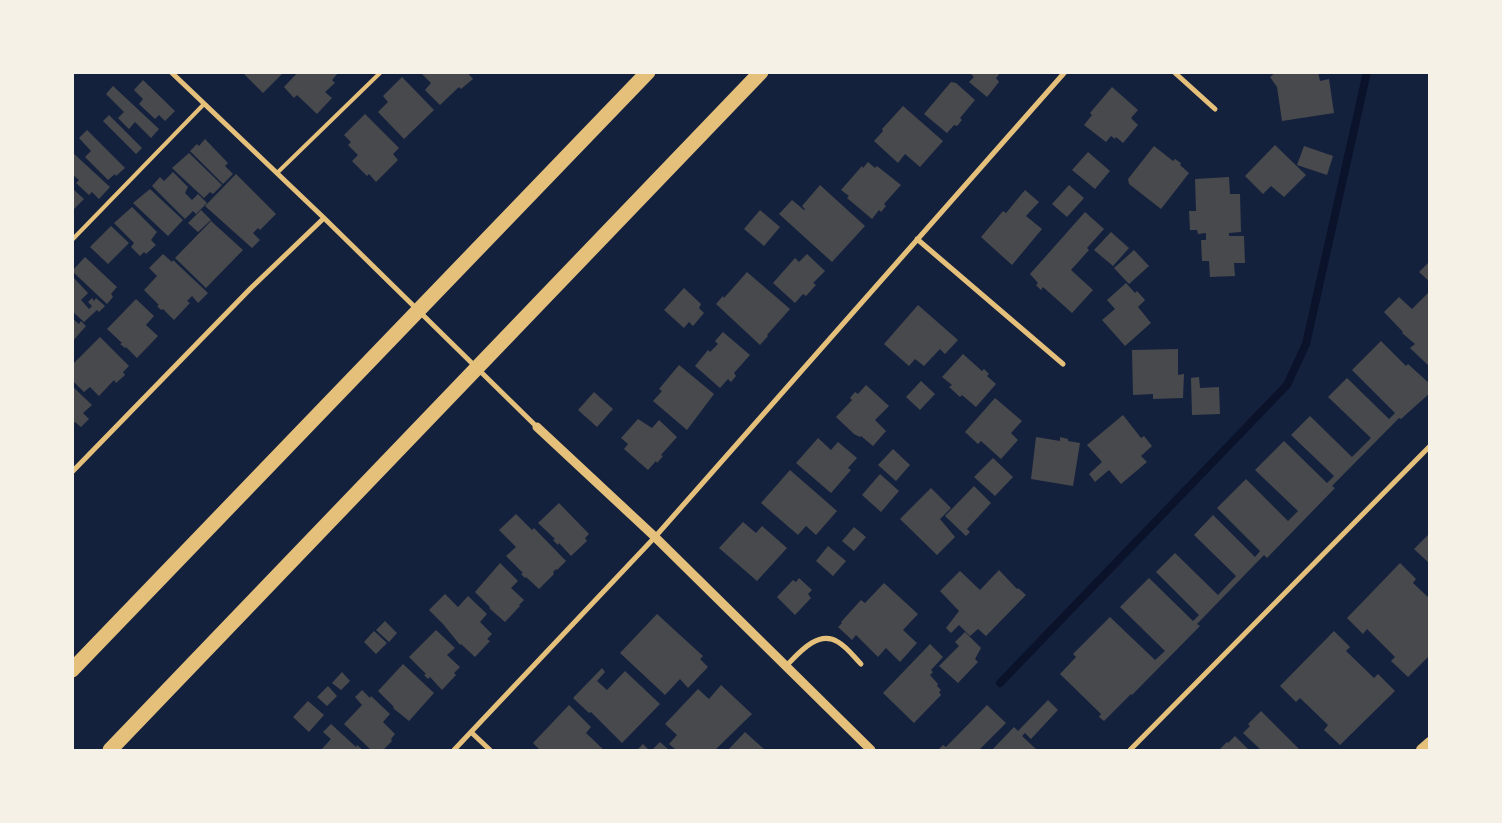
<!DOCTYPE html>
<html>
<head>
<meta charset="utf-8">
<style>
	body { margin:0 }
	#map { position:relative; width:1502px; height:823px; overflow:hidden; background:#14213d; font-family:Jost,sans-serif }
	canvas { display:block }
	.frame { position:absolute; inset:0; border:74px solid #f6f1e7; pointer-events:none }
</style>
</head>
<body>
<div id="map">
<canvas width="1502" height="823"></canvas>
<div class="frame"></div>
</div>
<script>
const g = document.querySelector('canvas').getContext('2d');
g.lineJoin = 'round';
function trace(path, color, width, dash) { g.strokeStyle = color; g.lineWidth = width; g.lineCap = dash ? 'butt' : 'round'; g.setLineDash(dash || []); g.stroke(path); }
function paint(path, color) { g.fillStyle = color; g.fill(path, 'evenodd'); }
const stream = new Path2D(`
	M1000 683 1287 385 1306 344 1367 72`);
const building = new Path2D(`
	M242 72H284L263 93Z
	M298 72 338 73 332 80 335 83 325 92 332 98 317 114 297 95 294 98 284 87Z
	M424 72H467L473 79 461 89 459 87 440 105 425 90 431 83 422 74Z
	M969 72H1001L996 78 999 82 987 97 969 82 974 77Z
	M1276 72H1318L1320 81 1329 79 1334 113 1282 121 1277 87 1270 77Z
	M402 77 434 110 404 139 378 112 388 102 383 96Z
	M143 80 175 111 165 121 159 115 155 119 139 104 143 99 134 90Z
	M951 82 956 83 975 100 960 118 962 120 957 126 954 125 947 133 924 114Z
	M113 86 159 129 151 138 135 122 129 129 118 118 124 112 106 94Z
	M1112 87 1138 110 1131 118 1138 125 1123 143 1116 137 1115 139 1111 136 1106 142 1084 125 1092 115 1090 113Z
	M903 106 943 141 920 167 905 154 898 163 874 141 883 131 882 129Z
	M365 114 399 148 393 154 398 160 376 182 369 174 367 176 352 161 358 155 348 145 351 142 344 135Z
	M109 115 142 148 136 154 103 121Z
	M87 130 125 168 116 176 115 174 108 180 85 157 91 151 79 138Z
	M205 139 228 163 225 166 233 174 223 184 190 151 197 144 199 146Z
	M1275 145 1306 175 1284 197 1271 186 1263 194 1245 176Z
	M1154 146 1173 161 1175 159 1181 163 1180 165 1189 173 1161 209 1129 184 1128 179Z
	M1304 146 1333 156 1327 175 1297 165Z
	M72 152 110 187 99 199 92 192 89 195 76 183 79 180 72 174Z
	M1088 152 1110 171 1095 189 1072 170Z
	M189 153 222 185 213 194 210 192 204 198 172 168Z
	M868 162 875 168 877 166 901 185 884 204 886 206 881 212 879 210 872 219 847 198 849 196 841 190 862 166 863 168Z
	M173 172 188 187 185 193 192 200 198 194 207 203 196 214 193 211 185 219 152 186 160 177 164 181Z
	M236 174 276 214 260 230 258 228 253 233 260 240 252 248 205 206Z
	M1229 177 1230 194H1240L1241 232 1229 233V236H1244L1245 263H1234L1235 276 1210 277 1209 261H1202L1201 240H1206V233L1198 234 1197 230H1190L1189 211H1196L1195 179Z
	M820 185 865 226 832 262 779 214 792 200 804 210 805 209 802 206Z
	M1069 185 1084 198 1067 217 1052 204Z
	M72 188 84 199 72 211Z
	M150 189 183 220 168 236 133 203Z
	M1025 190 1039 202 1026 216 1042 229 1012 265 981 237 1003 211 1006 213Z
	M132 207 157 232 151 240 156 245 146 254 144 252 140 256 131 247 134 243 114 223Z
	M201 210 211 220 198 232 188 223Z
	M760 210 780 227 764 246 744 229Z
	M1085 212 1104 229 1087 248 1089 250 1071 270 1093 290 1072 313 1043 287 1041 290 1036 285 1038 283 1030 274Z
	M211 221 243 250 206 288 175 258Z
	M111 226 129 243 108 264 90 247Z
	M1111 232 1129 248 1113 266 1094 250Z
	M1134 250 1149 266 1129 284 1114 268Z
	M163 254 172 262 173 260 208 293 198 303 192 296 187 301 190 303 174 320 163 309 161 310 157 306 159 305 144 290 157 276 149 268Z
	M807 254 825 271 813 283 816 285 806 296 803 294 795 303 773 283 795 258 799 262Z
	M85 257 117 287 111 294 113 297 107 304 72 271Z
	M1430 261V282L1419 272Z
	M747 272 790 309 767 335 768 336 760 345 716 304 723 296 724 298Z
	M72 276 88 293 81 300 89 309 92 306 88 302 92 298 94 301 96 298 105 306 99 312 97 310 84 322 72 311Z
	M1126 283 1135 293 1137 291 1145 300 1138 307 1151 323 1125 346 1102 320 1115 309 1107 300Z
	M684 288 701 304 699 308 704 313 693 326 689 322 684 328 664 310Z
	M1430 291V367L1410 348 1415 344 1402 333 1403 332 1384 312 1399 297 1412 309Z
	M136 299 154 316 146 325 158 336 137 358 126 347 125 348 120 344 122 343 107 329Z
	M918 305 958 340 945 354 940 349 924 366 915 359 909 366 884 344Z
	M72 318 79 324 81 321 86 326 72 342Z
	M723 332 750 355 734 373 736 376 731 382 728 379 720 388 695 366 708 350 710 352 718 344 715 341Z
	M100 337 129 366 123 372 125 375 116 383 114 380 99 396 90 387 84 392 72 380V365Z
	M1381 341 1406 366 1408 364 1430 384V393L1401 419 1399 418 1332 486 1335 488 1267 558 1264 555 1197 624 1200 626 1132 695 1131 694 1104 721 1099 717 1101 714 1060 674 1076 657 1073 654 1110 617 1155 660 1165 651 1120 607 1149 578 1193 621 1199 615 1156 572 1175 553 1218 595 1236 576 1194 535 1213 515 1255 557 1260 551 1217 508 1246 479 1288 521 1298 511 1255 470 1284 441 1327 483 1334 476 1291 435 1310 416 1352 457 1371 438 1328 397 1347 378 1389 419 1395 413 1352 370Z
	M1178 349V375L1184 374 1183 398 1153 399V394L1133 395 1132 350Z
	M963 354 982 371 984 369 989 374 987 376 996 384 976 407 962 395 960 397 949 387 952 385 942 377Z
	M679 365 714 394 687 430 653 401 662 391 659 389Z
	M1199 377 1200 388 1219 387 1220 414 1192 415 1191 378Z
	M921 381 935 394 920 410 906 397Z
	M866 385 889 406 875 420 886 431 873 446 861 436 860 437 854 434 836 417 852 400 850 398 855 392 858 394Z
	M72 386 92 405 83 413 89 419 81 427 75 422 72 425Z
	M594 392 613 409 597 427 578 410Z
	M995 398 1022 421 1011 433 1018 440 1001 459 981 441 978 444 965 432Z
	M1123 415 1141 438 1144 436 1152 446 1141 456 1147 462 1121 484 1109 470 1095 482 1089 474 1102 462 1087 445Z
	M638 419 652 428 659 420 677 437 661 455 663 456 657 463 656 461 648 470 624 449 628 444 621 438Z
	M1036 437 1060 441V437L1068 439V441L1080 443 1073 486 1031 479Z
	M818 438 831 450 838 442 857 458 848 468 851 470 831 493 796 463Z
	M893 449 910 465 896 481 878 465Z
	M993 458 1013 477 995 496 974 477Z
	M790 470 837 511 816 535 806 526 798 535 761 503Z
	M880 474 899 491 881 512 862 495Z
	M974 486 991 503 967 529 970 532 966 536 945 516Z
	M931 488 951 508 940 519 955 537 937 555 900 519Z
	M559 503 589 534 585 538 587 541 571 556 559 543 558 545 553 540 555 539 538 523Z
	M516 514 532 530 534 528 566 561 557 570 556 569 553 572 554 574 539 589 526 577 525 578 521 574 523 573 506 556 516 547 499 530Z
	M743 522 756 533 762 526 787 548 757 581 719 548Z
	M854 527 866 537 854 551 842 541Z
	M1430 533V564L1414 549Z
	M828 546 846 561 833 576 816 561Z
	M500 563 518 581 511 588 524 600 519 605 520 606 505 622 489 608 490 607 475 592Z
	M1400 563 1416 579 1413 583 1430 599V655L1408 677 1391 661 1395 657 1367 629 1363 634 1347 618Z
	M999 570 1017 589 1018 588 1026 595 986 636 978 629 970 636 959 625 951 633 946 628 959 611 940 591 960 571 980 590Z
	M799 578 812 590 808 594 811 598 795 615 777 597 793 580 796 582Z
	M884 583 918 614 903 630 917 643 900 662 886 648 878 657 856 635 852 640 838 627 842 623 841 622 861 600 865 603Z
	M445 594 458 607 468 596 487 614 480 622 492 634 487 639 490 641 475 657 461 644 460 645 443 624 429 610Z
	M657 614 703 656 700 659 708 667 688 688 680 679 665 695 620 653Z
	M385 621 397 633 389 642 376 630Z
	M436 630 455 648 447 655 460 667 454 673 456 675 442 690 430 677 428 679 424 675 426 674 409 657Z
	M374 631 387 643 376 654 364 642Z
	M1334 631 1350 647 1346 651 1374 678 1378 674 1395 691 1340 745 1324 730 1328 725 1300 698 1296 702 1280 686Z
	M965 632 981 648 975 659 978 662 958 683 939 666 959 646 955 642Z
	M930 644 943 657 931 670 933 672 930 675 938 684 937 686 941 690 939 692 941 695 914 723 883 693Z
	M403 664 434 693 409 721 393 708 394 707 378 691Z
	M602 668 605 672 597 681 607 690 625 671 660 704 622 743 591 712 589 713 573 698Z
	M342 672 350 681 341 690 332 683Z
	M721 685 752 714 715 750H676L669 744 677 735 665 724 698 689 709 699Z
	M328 686 337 696 327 706 317 697Z
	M362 690 370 698 371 696 390 714 383 722 395 734 391 739 392 741 383 750H371L344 724 362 705 355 697Z
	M1048 700 1058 710 1031 739 1025 733 1022 736 1037 750H992L1014 727 1018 731Z
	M308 701 324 715 309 732 293 717Z
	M569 705 591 727 586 733 604 750H540L533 743Z
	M987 705 1006 723 979 750H941L939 749 943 745 946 747Z
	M1261 711 1300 750H1261L1243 733 1250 726 1248 724Z
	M331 724 356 747 357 745 363 750H321L331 739 323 732Z
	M745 732 765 750H728Z
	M1235 736 1249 750H1219L1227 742 1228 743Z
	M660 742 669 750H652Z
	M643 744 649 750H637Z`);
const service = new Path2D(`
	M277 173 381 72
	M72 240 204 104`);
const minor = new Path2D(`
	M171 72 324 218 537 427
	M1174 72 1215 109
	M917 239 1063 364
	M72 472 251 288 324 218
	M786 666C798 654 818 629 838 642 847 647 854 657 861 664
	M472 733 490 750
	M454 750 655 537 1065 72
	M1130 750 1430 446`);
const tertiary = new Path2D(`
	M537 427 655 537 871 750`);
const primary = new Path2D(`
	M1422 750 1430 743`);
const motorway = new Path2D(`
	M72 670 648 72
	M110 750 761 72`);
trace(stream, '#0b132b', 8);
paint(building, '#48494c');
trace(service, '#e5c07b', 4);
trace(minor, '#e5c07b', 5);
trace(tertiary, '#e5c07b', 9);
trace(primary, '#e5c07b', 12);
trace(motorway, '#e5c07b', 15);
</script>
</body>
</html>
